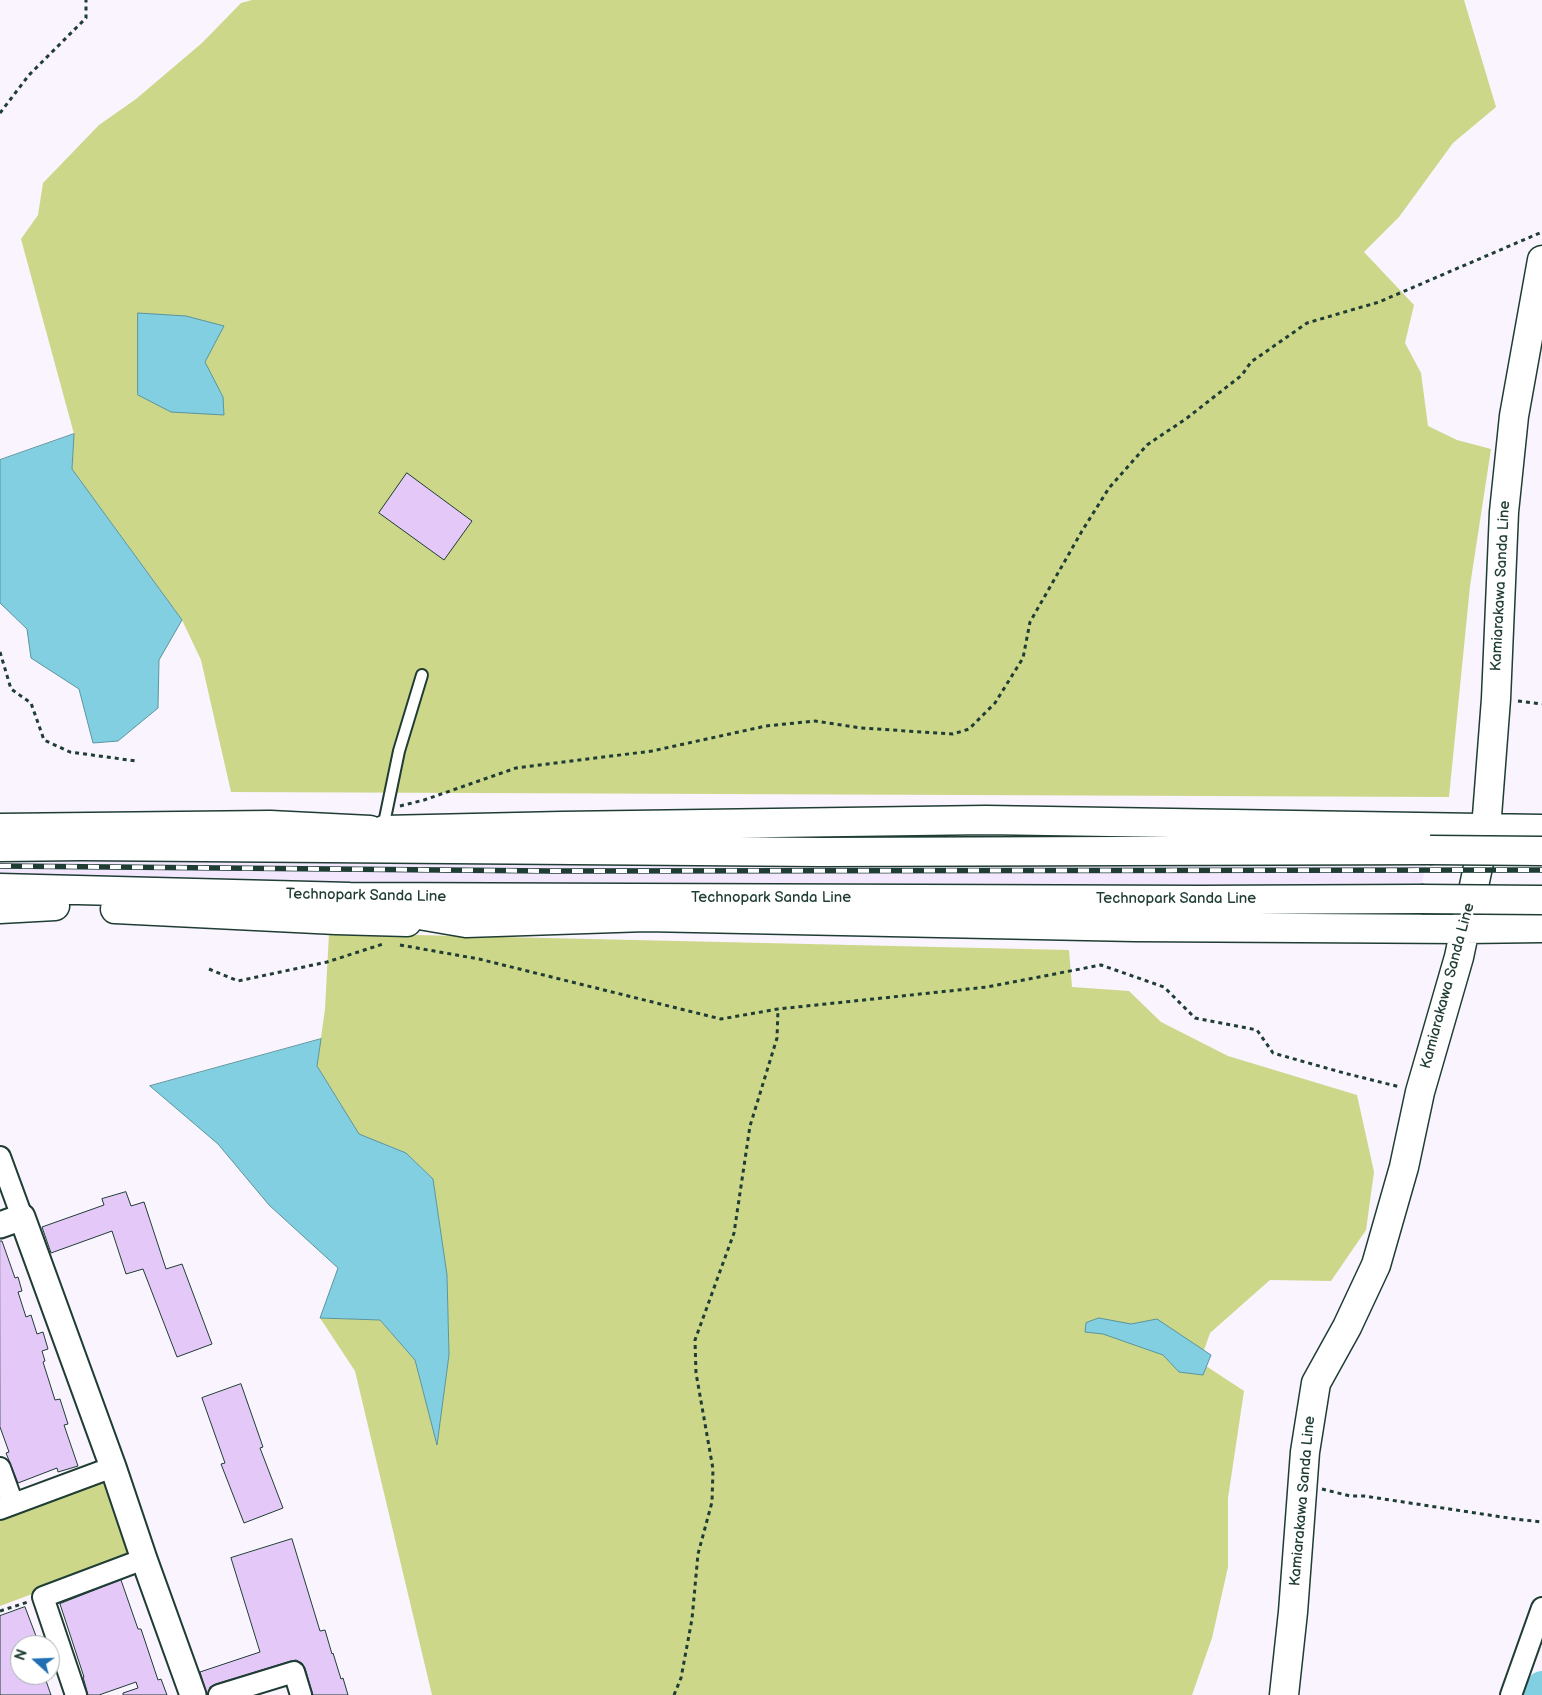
<!DOCTYPE html>
<html>
<head>
<meta charset="utf-8">
<style>
	body { margin:0 }
	#map { position:relative; width:1542px; height:1695px; overflow:hidden; background:#f9f4fe; font-family:"Balsamiq Sans",sans-serif }
	canvas { display:block }
	.north { position:absolute; left:10px; top:1635px; width:50px; height:50px; box-sizing:border-box; background:#fff; border:1px solid #a5b1ae; border-radius:50%; rotate:290deg; font-size:14px; font-weight:700; line-height:20px; text-align:center; color:#1f3d34 }
	.north::after { content:''; display:block; margin:auto; width:18px; height:22px; background:#1f6fb2; clip-path:polygon(50% 0,100% 100%,50% 72%,0 100%) }
</style>
</head>
<body>
<div id="map">
<canvas width="1542" height="1695"></canvas>
<div class="north">N</div>
</div>
<script>
const g = document.querySelector('canvas').getContext('2d');
g.lineJoin = 'round';
function paint(path, color) { g.fillStyle = color; g.fill(path, 'evenodd'); }
function trace(path, color, width, dash) { g.strokeStyle = color; g.lineWidth = width; g.lineCap = dash ? 'butt' : 'round'; g.setLineDash(dash || []); g.stroke(path); }
function write(font, color, halo, rows, align = 'center') {
  g.font = font + ' "Balsamiq Sans",sans-serif'; g.lineWidth = 4.5; g.setLineDash([]); g.textBaseline = 'middle'; g.strokeStyle = halo; g.fillStyle = color; for (const [text, x, y, turn = 0] of rows) {
    g.save(); g.translate(x, y); g.rotate((+turn || 0) * Math.PI / 180); g.textAlign = isNaN(turn) ? turn : align; if (halo) g.strokeText(text, 0, 0); g.fillText(text, 0, 0); g.restore();
  }
}
const built = new Path2D(`
	M0 858 1427 862 1420 889 1253 885 1147 887 0 884Z`);
const green = new Path2D(`
	M252 0H1464L1496 107 1453 143 1399 217 1364 252 1414 305 1405 343 1421 373 1428 426 1457 440 1491 449 1470 586 1449 797 231 792 201 660 182 620 72 469 74 434 21 239 38 215 43 183 99 125 136 99 202 43 241 3Z
	M329 933 1069 950 1072 987 1129 991 1161 1022 1228 1056 1357 1095 1374 1172 1366 1230 1331 1281 1270 1280 1210 1333 1200 1362 1244 1391 1228 1498V1567L1212 1638 1192 1695H432L355 1371 320 1318 380 1320 415 1360 437 1443 449 1355 447 1275 433 1179 406 1153 359 1135 317 1066 325 1009Z
	M106 1471 137 1555 0 1606V1511Z`);
const water = new Path2D(`
	M138 313 186 316 224 326 205 362 223 397 224 415 171 412 138 395Z
	M74 434 72 469 182 620 159 660 158 708 118 741 93 743 79 689 31 658 27 629 0 603V460Z
	M321 1039 317 1066 359 1134 406 1153 433 1179 447 1275 449 1355 437 1445 415 1360 380 1320 320 1318 338 1268 269 1205 218 1144 150 1086Z
	M1099 1318 1131 1324 1157 1319 1211 1355 1203 1375 1179 1372 1163 1355 1103 1334 1085 1332 1086 1323Z`);
const river = new Path2D(`
	M1538 1695 1542 1686`);
const building = new Path2D(`
	M407 473 472 521 444 560 379 513Z
	M126 1192 131 1206 144 1202 166 1269 182 1264 212 1344 177 1357 143 1269 126 1274 112 1231 51 1253 42 1227 104 1205 102 1199Z
	M0 1241H2L15 1278 18 1277 22 1291 18 1292 26 1317 31 1315 37 1334 43 1332 48 1349 42 1351 45 1361 43 1362 55 1400 60 1399 68 1424 64 1425 78 1466 58 1472 57 1468 18 1483 6 1453 9 1452 0 1427Z
	M241 1384 263 1447 260 1448 283 1508 244 1523 221 1464 225 1463 202 1398Z
	M292 1539 320 1631 325 1630 332 1654 333 1653 341 1679 343 1678 348 1695H313L305 1668 302 1663 296 1660 291 1661 216 1684 210 1687 207 1695 200 1672 260 1652 231 1558Z
	M121 1580 138 1629H141L158 1680 161 1679 167 1695H123V1693L138 1688 136 1682 99 1695H88L83 1677H84L60 1604Z
	M25 1607 36 1636 20 1642V1675H44L51 1695H0V1616Z`);
const path = new Path2D(`
	M0 113 29 75 86 18V0
	M0 652 11 689 31 703 44 740 70 752 136 761
	M1518 701 1542 704
	M400 806 424 800 516 768 652 751 766 726 815 721 861 728 953 734 969 729 995 703 1023 658 1030 622 1082 531 1109 488 1147 445 1187 418 1242 375 1251 362 1307 323 1379 302 1542 232
	M400 945 479 959 721 1019 778 1009 987 987 1101 965 1164 987 1195 1018 1257 1030 1273 1053 1344 1073 1400 1087
	M209 969 238 981 327 962 383 944
	M1322 1489 1350 1496H1364L1515 1519 1542 1522
	M0 1611 28 1602
	M674 1695 681 1678 692 1619 698 1554 712 1502 713 1469 696 1373 695 1340 734 1233 750 1126 777 1038 778 1009`);
const service = new Path2D(`
	M383 828 399 751 422 675`);
const minor = new Path2D(`
	M0 1157 22 1217
	M0 1468 13 1504
	M0 1509 113 1467
	M76 1695 43 1597 144 1559
	M219 1695 294 1672 301 1695
	M1511 1695 1542 1608`);
const tertiary = new Path2D(`
	M0 1225 22 1217 113 1467 144 1559 193 1695`);
const secondary = new Path2D(`
	M0 828 270 825 370 830
	M384 830 562 826 986 820 1542 829
	M0 847 81 846 820 852 1430 850
	M0 888 350 897 1200 900 1421 899
	M0 909 55 906
	M115 909 336 920 407 922
	M384 909 466 923 646 917 1135 927 1465 929 1542 928
	M1284 1695 1293 1612 1305 1452 1316 1383 1347 1327 1376 1265 1404 1167 1420 1092 1459 957 1486 829 1496 699 1504 512 1514 416 1542 260`);
const rail = new Path2D(`
	M0 866 551 871 1542 870`);
const secondaryBridge = new Path2D(`
	M1430 850 1542 851
	M1421 899 1542 900`);
const streetNames = [
	["Kamiarakawa Sanda Line",1501,586,-87],
	["Technopark Sanda Line",366,896,1],
	["Technopark Sanda Line",771,898],
	["Technopark Sanda Line",1176,899],
	["Kamiarakawa Sanda Line",1448,986,-75],
	["Kamiarakawa Sanda Line",1303,1501,-85]
];
paint(built, '#f2e7fc');
paint(green, '#ccd78a');
paint(water, '#82cfe2');
trace(water, '#5a959c', 1);
trace(river, '#82cfe2', 30);
paint(building, '#e3c8f8');
trace(building, '#1f3d34', 1);
trace(service, '#1f3d34', 14);
trace(minor, '#1f3d34', 24);
trace(tertiary, '#1f3d34', 29);
trace(secondary, '#1f3d34', 31);
trace(path, '#1f3d34', 3, [4, 4]);
trace(service, '#fff', 10);
trace(minor, '#fff', 20);
trace(tertiary, '#fff', 25);
trace(secondary, '#fff', 28);
trace(rail, '#1f3d34', 5.5);
trace(rail, '#fff', 4, [11]);
trace(secondaryBridge, '#1f3d34', 31, []);
trace(secondaryBridge, '#fff', 28);
write('15px', '#1f3d34', '#fff', streetNames);
</script>
</body>
</html>
